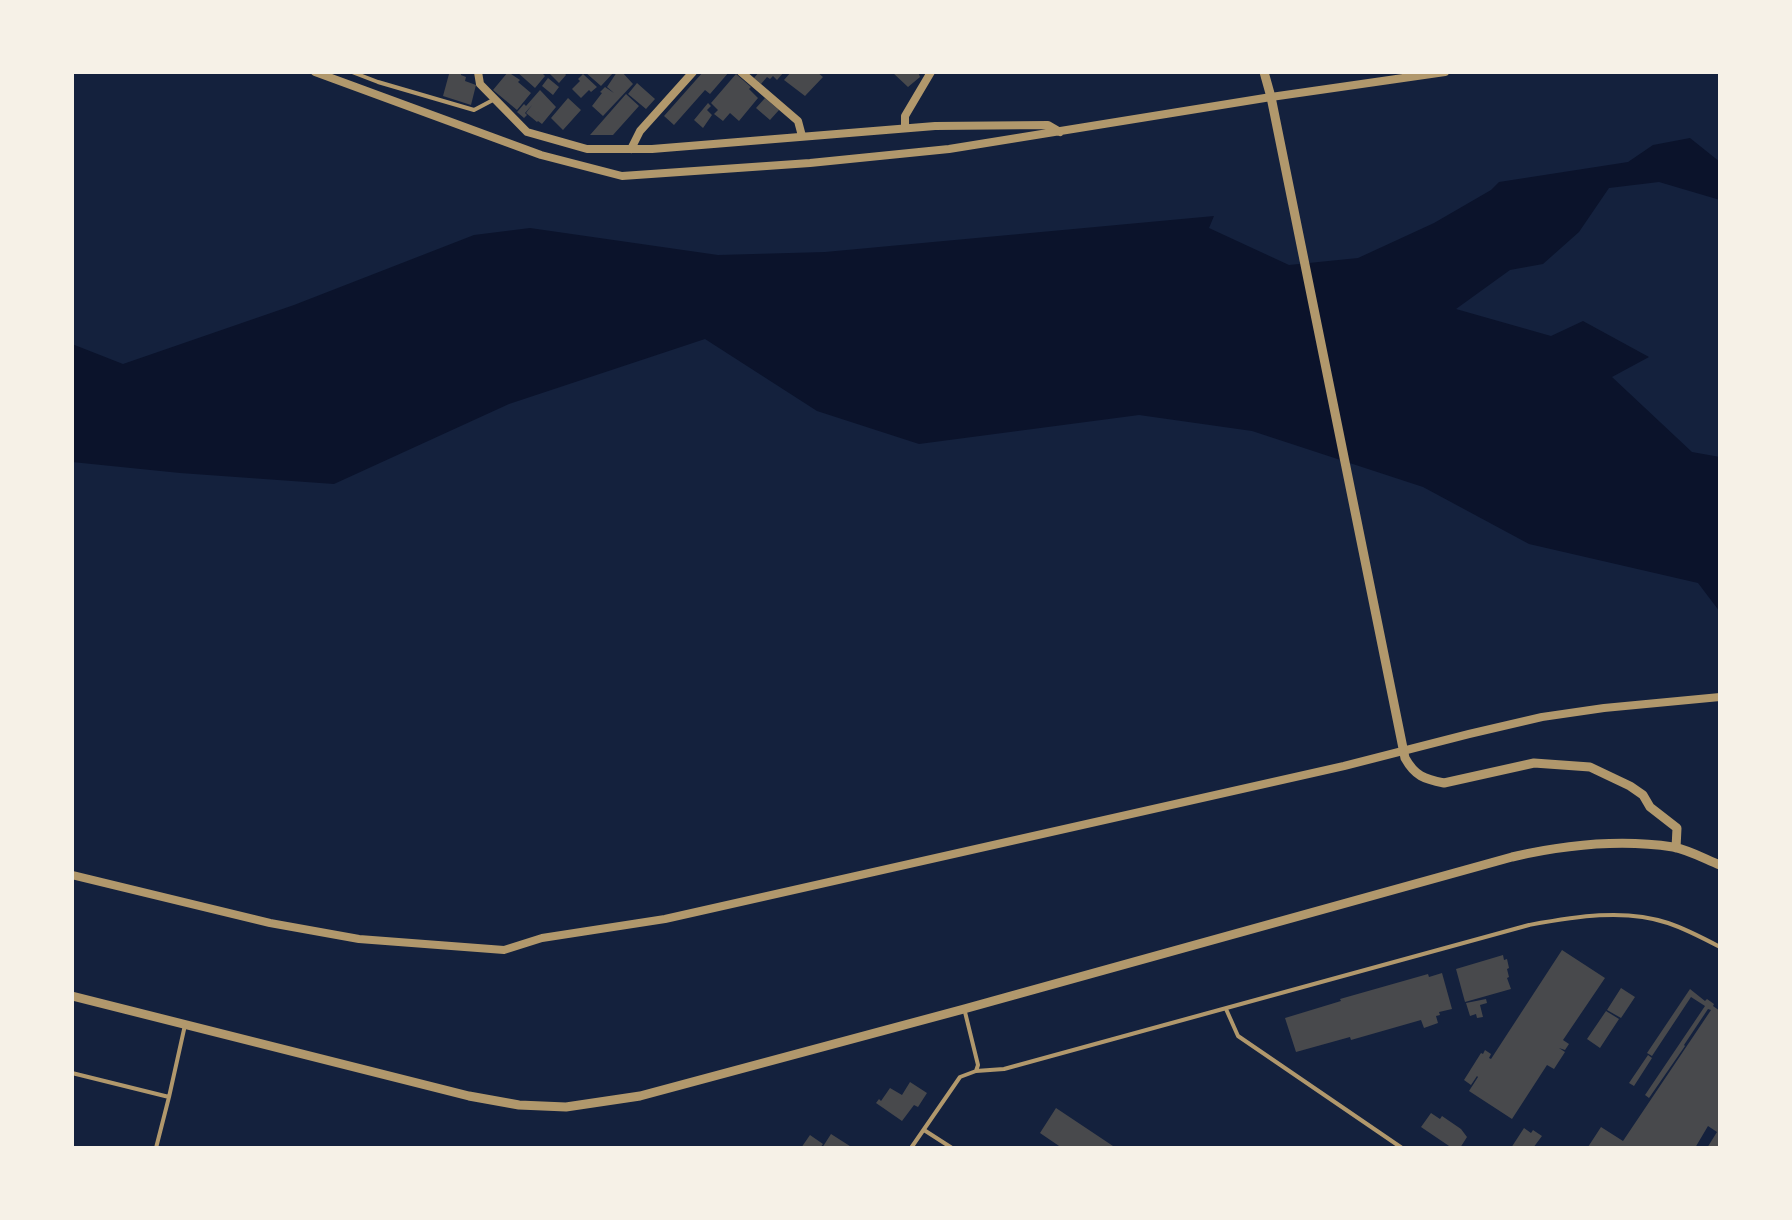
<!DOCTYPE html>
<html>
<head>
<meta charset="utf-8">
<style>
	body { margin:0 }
	#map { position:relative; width:1792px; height:1220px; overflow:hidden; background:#14213d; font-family:Helvetica,sans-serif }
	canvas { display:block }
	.frame { position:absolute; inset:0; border:74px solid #f6f1e7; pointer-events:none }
</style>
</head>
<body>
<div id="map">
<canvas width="1792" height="1220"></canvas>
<div class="frame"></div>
</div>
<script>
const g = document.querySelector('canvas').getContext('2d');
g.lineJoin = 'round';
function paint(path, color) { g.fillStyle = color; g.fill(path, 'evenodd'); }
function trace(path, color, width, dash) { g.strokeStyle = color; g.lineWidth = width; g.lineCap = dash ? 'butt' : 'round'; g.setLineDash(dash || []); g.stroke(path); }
const water = new Path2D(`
	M1690 138 1720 162V200L1659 182 1609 188 1579 232 1543 264 1510 270 1456 309 1551 336 1583 321 1649 357 1612 377 1692 452 1720 457V612L1698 583 1529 544 1423 487 1252 431 1139 415 919 444 817 411 705 339 509 404 334 484 180 473 72 462V344L123 364 294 305 474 235 530 228 718 255 825 252 1214 216 1209 228 1289 265 1358 258 1434 223 1491 190 1499 182 1628 162 1653 145Z`);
const building = new Path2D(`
	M451 72 461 74V75L466 77 465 81 476 85 471 105 443 96 449 74H451Z
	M508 72 520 80 518 82 531 93 517 110 493 90Z
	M517 72H541L545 76 535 88Z
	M548 72H564L566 75 559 83Z
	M585 72H614L601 86Z
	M617 72H622L633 84 603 116 592 106 602 93 600 92 605 87 614 93 607 87Z
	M703 72H729L710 94 705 90 674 125 664 116Z
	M759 72H784L777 80 773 76 770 79 767 77 761 84 754 78Z
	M791 72H817L823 77 805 96 784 80Z
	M892 72H918L920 77 908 87Z
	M583 74 597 87 591 92 589 90 581 98 572 89 580 81 578 79Z
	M736 74 751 87 749 89 758 98 739 121 730 113 723 121 714 114 718 110 711 103Z
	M548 78 559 87 553 95 542 86Z
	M637 83 655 99 646 109 628 94Z
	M540 90 556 107 542 124 538 121 537 122 526 113 532 105 525 113 527 115 524 118 517 112 524 104 526 106Z
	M626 94 639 106 613 135H590Z
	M568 98 581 110 563 130 551 118Z
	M765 98 779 110 770 120 756 108Z
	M708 103 711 106 707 110 712 115 703 128 694 120Z
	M1562 950 1605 978 1563 1040 1569 1044 1565 1050 1559 1048 1565 1052 1554 1069 1547 1065 1512 1119 1469 1091 1478 1077 1477 1076 1471 1085 1464 1080 1481 1053 1483 1054 1485 1050 1491 1054 1489 1058 1491 1059Z
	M1503 955 1504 960 1507 959 1509 968 1507 969 1509 977 1507 978 1511 989 1465 1002 1456 969Z
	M1442 973 1452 1009 1439 1012 1440 1015 1436 1016 1438 1023 1424 1028 1421 1020 1351 1040 1350 1037 1296 1052 1285 1018 1341 1001 1340 999 1428 974 1429 977Z
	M1621 988 1635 997 1621 1018 1607 1010Z
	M1690 989 1705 1001 1707 999 1714 1004 1713 1006 1720 1011V1148H1707L1717 1132 1708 1126 1695 1148H1590L1588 1147 1601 1127 1623 1141 1711 1010 1708 1009 1684 1045 1685 1046 1649 1098 1645 1095 1705 1006 1691 997 1652 1056 1647 1053Z
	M1486 999 1487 1003 1480 1005 1483 1017 1477 1018 1476 1014 1470 1016 1466 1003Z
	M1606 1011 1619 1019 1600 1048 1587 1039Z
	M1648 1055 1652 1058 1634 1086 1629 1083Z
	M910 1082 927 1093 918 1107 914 1105 902 1121 876 1103 879 1099 881 1101 890 1088 902 1095Z
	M1056 1108 1116 1148H1062L1040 1133Z
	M1431 1113 1440 1119 1442 1116 1461 1129 1467 1137 1460 1148H1452L1421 1127Z
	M1524 1128 1531 1133 1533 1130 1542 1136 1533 1148H1511Z
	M831 1134 853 1148H822Z
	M810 1135 823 1144 820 1148H801Z`);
const service = new Path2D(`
	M352 72 378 82 474 110 493 100
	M1226 1009 1238 1036 1402 1148
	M965 1012 978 1065 976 1071
	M72 1073 169 1097 156 1148
	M169 1097 185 1025
	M924 1130 952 1148
	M911 1148 960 1077 976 1071 1004 1069 1529 925C1574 917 1624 908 1668 923 1686 929 1703 938 1720 947`);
const minor = new Path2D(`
	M315 72 541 155 622 176 810 163 949 149 1271 97 1445 72
	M478 72 480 84 527 132 587 149H652L935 126 1048 125 1060 132
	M741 72 798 121 802 136
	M905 128V116L931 72
	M631 149 640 131 693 72
	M72 875 270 923 359 939 504 950 542 938 665 919 1344 766 1469 734 1542 717 1604 708 1720 697`);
const tertiary = new Path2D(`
	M1264 72 1271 97 1405 758C1415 776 1424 779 1444 783L1534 763 1590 767 1630 786 1643 795 1650 807 1677 828 1676 848
	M72 996 469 1096 519 1105 566 1107 640 1096 964 1009 1512 857C1564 845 1620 839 1673 847 1689 850 1705 859 1720 865`);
paint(water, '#0b132b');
paint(building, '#48494c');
trace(service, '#b1986c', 4);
trace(minor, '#b1986c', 8);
trace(tertiary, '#b1986c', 9);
</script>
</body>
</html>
